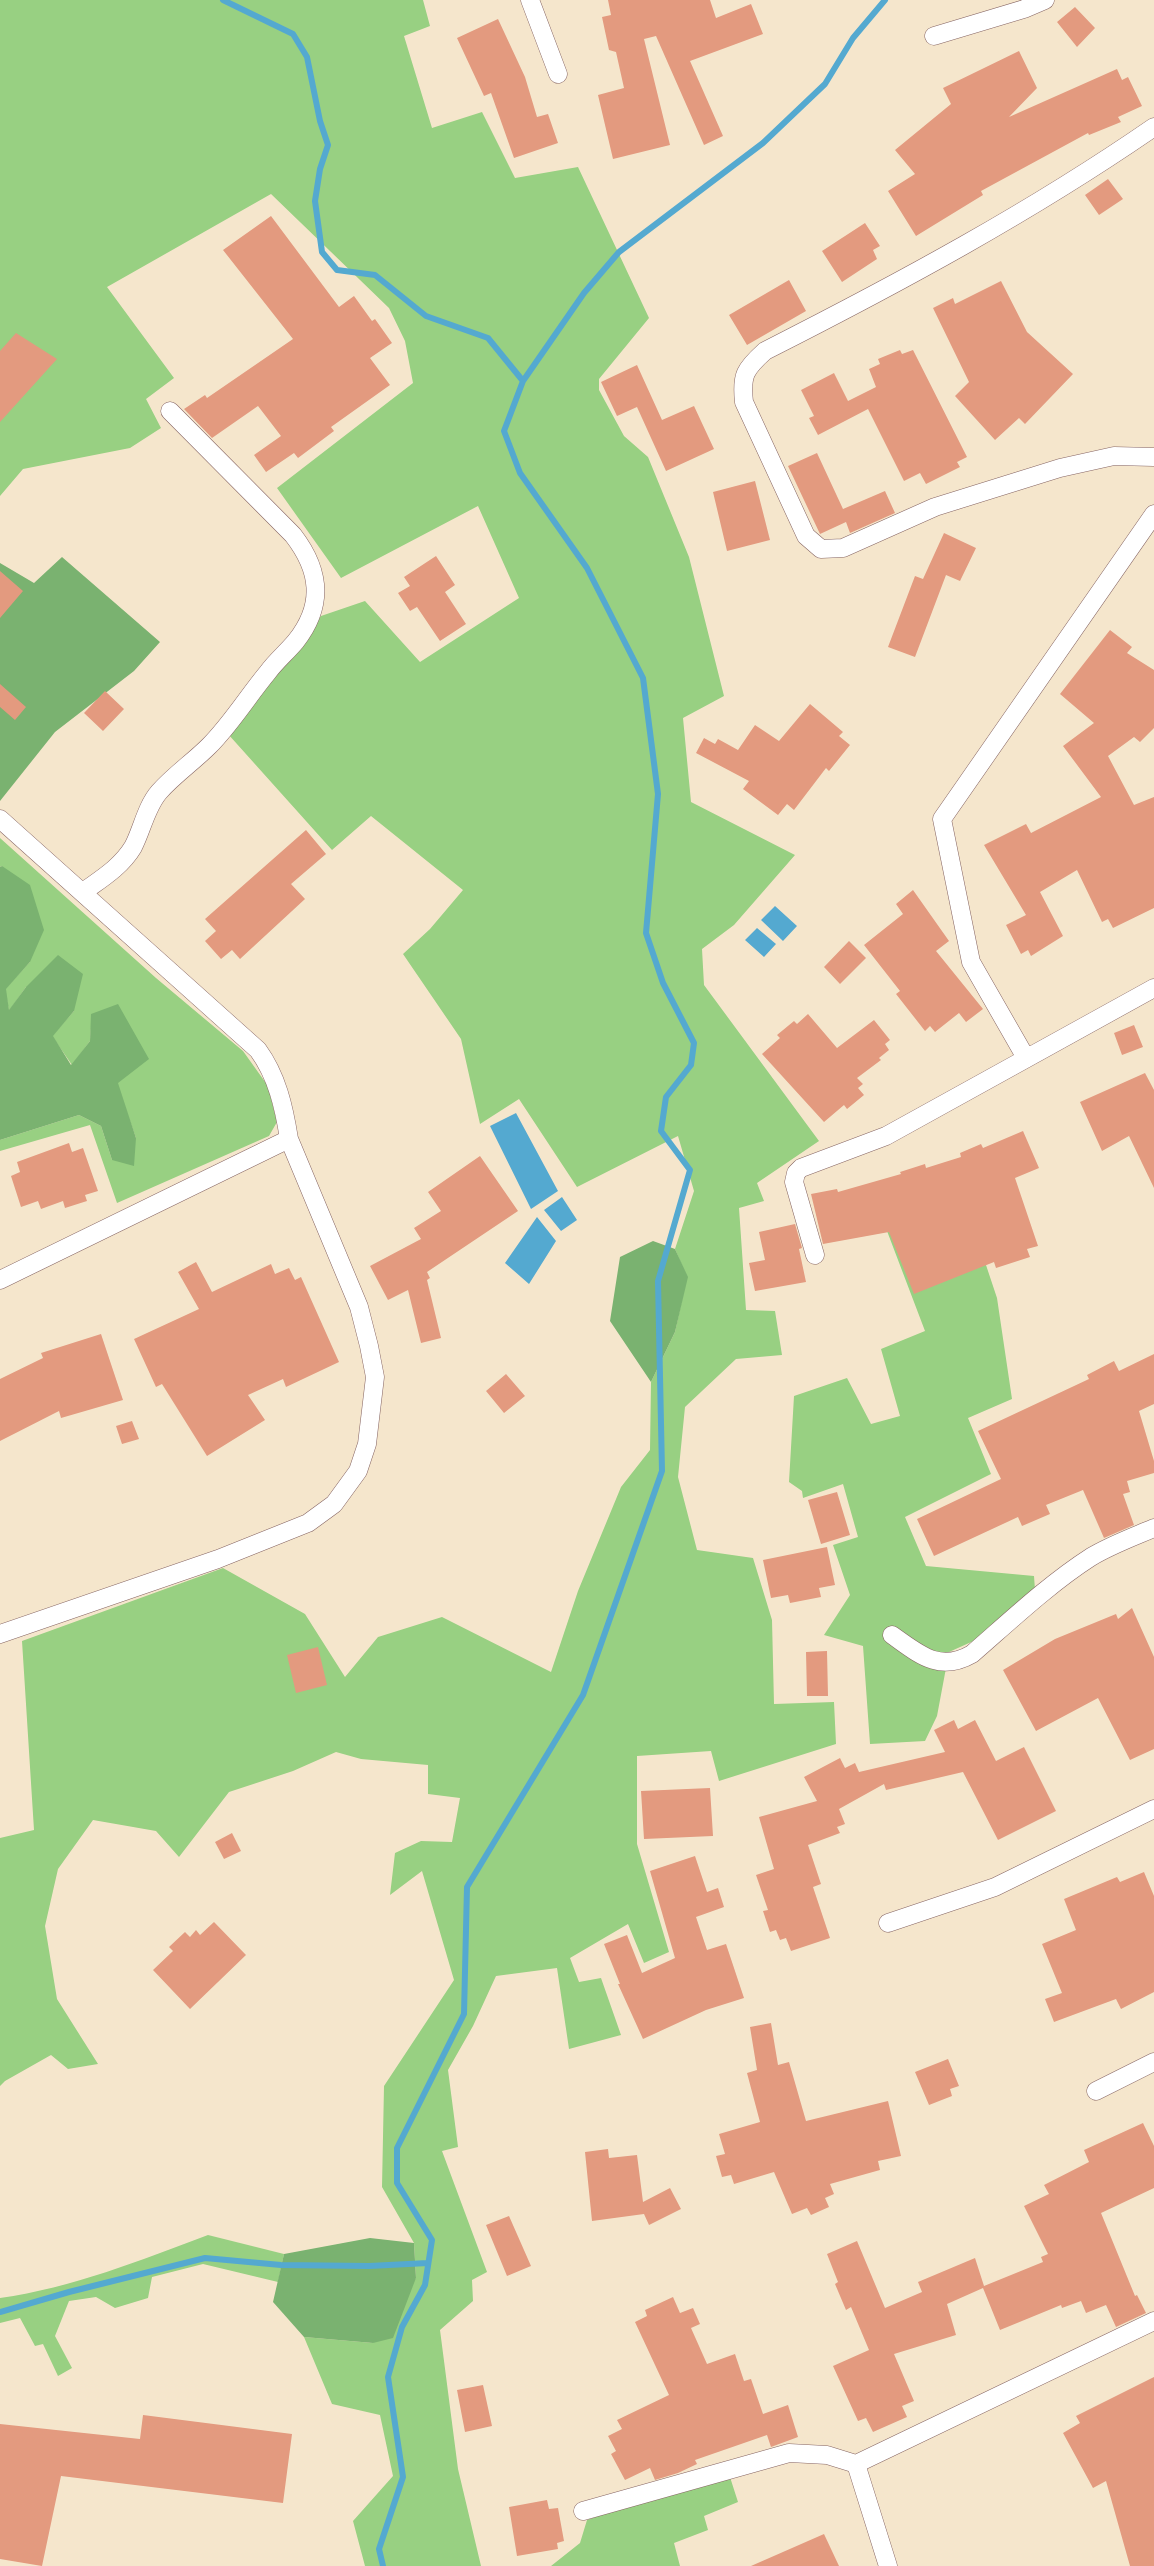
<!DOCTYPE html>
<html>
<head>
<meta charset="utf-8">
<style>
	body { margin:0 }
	canvas { display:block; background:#f5e6cc }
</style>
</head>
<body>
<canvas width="1154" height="2566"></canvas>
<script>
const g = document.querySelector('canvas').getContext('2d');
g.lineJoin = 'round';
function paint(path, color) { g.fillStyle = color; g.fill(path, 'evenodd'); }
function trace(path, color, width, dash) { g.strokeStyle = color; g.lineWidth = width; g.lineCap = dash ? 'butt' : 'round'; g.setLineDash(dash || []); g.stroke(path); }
const green = new Path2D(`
	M0 0H423L430 26 404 36 432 128 482 112 515 178 578 167 649 318 599 379V390L624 436 648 457 689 557 724 696 683 718 691 802 795 855 734 925 702 949 704 985 819 1141 757 1183 764 1201 739 1208 746 1310 775 1311 782 1355 736 1359 685 1407 678 1477 697 1550 753 1558 772 1620 774 1704 834 1702 836 1744 719 1781 711 1751 637 1756V1844L669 1952 644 1963 628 1924 570 1958 579 1982 601 1978 621 2035 569 2049 557 1968 496 1976 473 2026 448 2070 458 2147 442 2151 487 2272 472 2280 473 2301 440 2330 458 2469 481 2566H365L353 2521 393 2476 380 2415 332 2404 304 2337 373 2343 416 2278 414 2243 382 2187 384 2086 454 1980 422 1871 390 1895 395 1853 421 1841 452 1842 460 1798 428 1794V1765L361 1759 336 1752 293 1771 229 1792 179 1857 156 1831 93 1820 58 1869 45 1926 57 1999 98 2064 68 2069 51 2055 5 2081 0 2086V1838L34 1830 22 1641 223 1568 305 1614 345 1677 378 1637 442 1617 551 1672 578 1591 621 1487 650 1450 651 1382 675 1332 687 1277 675 1249 694 1191 678 1136 577 1187 519 1099 480 1124 461 1039 403 954 430 929 463 890 371 816 332 850 228 734 321 616 365 601 420 662 519 598 478 506 341 578 277 488 413 383 405 341 389 308 271 194 107 287 174 378 146 399 161 428 130 448 23 469 0 496Z
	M0 838 156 978 243 1051 268 1086 277 1122 269 1136 117 1203 90 1125 0 1151V1140L79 1115 101 1126 112 1160 136 1138 92 1014 90 1041 72 1065 52 1036 74 1011 26 987 9 1011 5 989 30 962 2 866 0 867Z
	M967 1208 997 1298 1012 1399 968 1418 991 1474 905 1517 926 1566 1034 1576 1035 1590 978 1639 949 1652 937 1716 925 1741 870 1744 863 1646 824 1635 850 1595 833 1545 858 1537 843 1484 803 1498 802 1491 789 1482 794 1396 847 1378 871 1424 900 1416 881 1349 925 1331 887 1231Z
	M208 2235 284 2254 278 2282 203 2264 152 2277 148 2298 115 2308 96 2297 69 2301 55 2336 72 2368 58 2376 43 2344 35 2346 20 2318 0 2323V2298C72 2288 141 2260 208 2235Z
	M729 2474 738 2502 704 2516 708 2530 674 2543 680 2566H551L580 2543 587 2520 659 2494Z`);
const forest = new Path2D(`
	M62 557 160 642 134 671 55 732 0 801V563L34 583Z
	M2 866 30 885 44 930 30 962 6 989 9 1010 26 987 58 955 83 974 74 1011 53 1036 71 1065 90 1041 91 1014 118 1004 149 1059 118 1083 136 1138 134 1166 112 1160 101 1126 79 1115 0 1140V867Z
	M653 1241 675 1249 688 1277 675 1332 651 1382 610 1321 620 1257Z
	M370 2238 414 2243 416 2278 393 2338 373 2343 304 2337 273 2302 284 2254Z`);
const water = new Path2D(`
	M775 906 797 926 783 941 761 920Z
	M757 928 776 944 764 957 745 940Z
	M516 1113 558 1191 531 1209 490 1126Z
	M562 1197 577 1220 561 1231 544 1210Z
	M537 1217 556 1241 529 1284 505 1263Z`);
const stream = new Path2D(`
	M223 0 293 34 307 57 320 121 328 145 320 169 315 201 322 252 337 270 375 275 426 316 488 338 523 381
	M0 2312 69 2292 205 2258 281 2265 369 2266 428 2263
	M383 2566 379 2549 403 2477 388 2377 402 2327 425 2285 432 2240 397 2183V2148L464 2014 467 1887 583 1695 662 1471 658 1281 690 1170 661 1131 666 1097 691 1065 694 1043 663 983 646 933 658 794 643 678 587 568 520 473 504 431 523 381 584 293 619 252 763 143 825 84 853 38 885 0`);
const building = new Path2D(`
	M608 0H710L716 18 751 4 763 34 690 61 723 136 704 145 656 36 644 39 670 145 613 159 598 95 624 88 616 52 609 50 602 17 611 15Z
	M1075 7 1095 28 1077 47 1057 22Z
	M498 19 525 77 537 117 548 114 558 143 514 158 491 93 484 96 457 38Z
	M1019 51 1037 88 1009 117 1117 69 1122 80 1128 77 1142 106 1118 117 1121 122 1089 135 1088 133 981 191 983 195 916 236 888 191 915 174 895 150 951 104 943 88Z
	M1108 179 1123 199 1099 215 1085 195Z
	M271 216 339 307 354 296 372 321 375 319 392 343 370 358 390 385 331 427 334 431 298 458 294 453 266 472 254 455 281 436 258 406 212 438 184 409 205 395 207 398 293 339 223 250Z
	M865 223 880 246 873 250 877 259 842 282 822 251Z
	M789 280 806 311 747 345 729 315Z
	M1001 281 1027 332 1073 374 1025 424 1019 418 995 440 955 396 969 382 933 308 953 298 955 304Z
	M16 333 57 359 0 422V351Z
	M900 350 902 354 913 350 967 457 957 462 960 467 926 484 920 473 904 481 868 409 818 435 809 418 814 416 801 390 834 373 848 401 876 387 869 369 880 364 878 359Z
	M637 365 662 420 694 406 714 449 666 471 637 407 617 416 601 382Z
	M817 453 843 509 885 491 895 513 850 533 846 522 820 534 788 466Z
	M755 481 770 540 727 551 713 492Z
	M944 533 976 548 960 581 946 575 915 657 888 647 915 576 923 579Z
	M436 556 455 585 445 592 466 624 440 641 417 607 410 611 398 593 410 586 404 577Z
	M0 571 23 591 0 618Z
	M1110 630 1132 647 1127 653 1154 670V728L1140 742 1134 737 1108 756 1134 805 1154 797V908L1113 928 1108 919 1102 922 1077 870 1040 892 1063 936 1031 956 1028 950 1021 954 1006 925 1026 915 984 845 1026 824 1031 833 1101 797 1063 746 1094 723 1060 694Z
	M0 684 26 707 15 720 0 707Z
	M105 691 124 709 103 731 84 713Z
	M810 704 843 732 839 736 850 745 829 771 826 768 794 810 787 804 778 815 743 789 749 781 696 753 704 738 715 744 718 739 738 750 755 725 779 741Z
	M306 830 326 854 291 884 305 899 240 959 232 950 221 959 205 941 216 931 205 919Z
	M913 890 949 941 936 951 983 1009 966 1022 959 1013 935 1032 930 1026 925 1031 896 994 900 991 864 945 903 914 896 904Z
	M849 941 866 958 840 984 824 967Z
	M808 1014 837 1048 874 1020 890 1040 885 1044 889 1050 879 1058 881 1060 857 1078 863 1084 858 1088 864 1095 847 1109 844 1105 824 1122 762 1054 780 1038 777 1035 794 1021 797 1024Z
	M1134 1025 1143 1047 1122 1055 1114 1033Z
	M1145 1073 1154 1090V1188L1129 1136 1102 1151 1080 1102Z
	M1023 1131 1039 1168 1015 1178 1038 1246 1027 1249 1030 1257 996 1268 994 1262 914 1294 889 1232 823 1244 811 1194 837 1189 838 1192 901 1174 900 1172 925 1164 926 1168 961 1157 960 1153 981 1144 983 1148Z
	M69 1143 72 1152 83 1148 98 1191 85 1195 87 1201 65 1208 63 1201 41 1209 38 1201 21 1207 11 1176 20 1172 17 1162Z
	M480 1156 518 1211 427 1272 430 1278 427 1280 441 1338 421 1343 408 1290 388 1300 370 1266 421 1239 414 1228 441 1211 428 1192Z
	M795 1224 802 1248 799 1249 806 1282 755 1291 749 1263 765 1260 759 1232Z
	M196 1262 212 1292 271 1264 275 1274 289 1268 295 1280 301 1277 339 1362 286 1387 283 1379 248 1395 265 1420 207 1456 162 1384 156 1387 134 1339 199 1309 178 1272Z
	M101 1334 123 1400 61 1418 59 1411 0 1441V1379L43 1358 41 1353Z
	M1154 1354V1404L1139 1411 1154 1461V1473L1127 1481 1130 1492 1123 1494 1134 1525 1104 1538 1083 1490 1046 1505 1050 1514 1022 1526 1018 1517 934 1556 917 1519 1001 1479 978 1431 1089 1379 1087 1375 1114 1361 1119 1371Z
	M506 1374 525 1396 504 1413 486 1391Z
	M132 1421 139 1439 122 1444 116 1426Z
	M837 1492 850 1535 821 1544 808 1500Z
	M827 1547 835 1585 819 1588 821 1597 790 1603 788 1595 771 1598 763 1560Z
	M1132 1608 1154 1657V1749L1130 1760 1098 1698 1036 1731 1003 1670 1055 1639 1116 1614 1118 1619Z
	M318 1647 327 1685 296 1693 287 1655Z
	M827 1651 828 1696H807L806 1652Z
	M954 1720 958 1729 975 1720 996 1761 1024 1747 1056 1811 998 1840 963 1772 886 1790 884 1784 839 1809 845 1824 837 1827 840 1833 808 1845 821 1884 813 1887 830 1938 791 1951 786 1938 780 1940 776 1930 770 1932 763 1911 768 1910 756 1875 774 1869 759 1817 817 1801 804 1777 840 1758 845 1768 855 1763 859 1772 945 1752 934 1730Z
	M710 1788 713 1836 644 1839 641 1791Z
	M232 1833 241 1851 224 1859 215 1842Z
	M695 1856 707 1892 718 1888 724 1907 696 1917 707 1950 726 1944 744 1998 706 2010 643 2039 618 1984H620L604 1944 627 1935 642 1973 675 1958 650 1871Z
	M1144 1872 1154 1896V1992L1121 2009 1116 1999 1054 2022 1045 1999 1062 1993 1042 1944 1076 1930 1064 1899 1117 1877 1120 1882Z
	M214 1922 246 1955 190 2009 153 1970 173 1951 169 1947 185 1932 190 1937 196 1930 200 1935Z
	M771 2023 778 2065 789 2062 806 2121 888 2101 901 2156 878 2161 880 2170 830 2184 834 2194 825 2198 829 2207 811 2215 807 2208 792 2214 774 2172 734 2184 731 2175 722 2177 716 2156 725 2154 719 2134 760 2122 747 2073 757 2070 750 2027Z
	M948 2059 959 2086 950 2089 952 2096 929 2105 915 2072Z
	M1143 2123 1154 2146V2188L1101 2213 1135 2296 1137 2295 1146 2313 1116 2327 1106 2305 1086 2313 1081 2301 1062 2308 1061 2305 1000 2330 983 2288 947 2304 956 2335 894 2354 914 2401 902 2406 907 2417 873 2432 866 2418 858 2421 833 2366 869 2350 851 2307 846 2310 835 2284 838 2282 827 2254 857 2241 885 2308 922 2292 918 2282 975 2258 984 2286 1043 2262 1041 2257 1048 2254 1024 2206 1049 2194 1044 2185 1089 2162 1084 2150Z
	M608 2149 609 2158 637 2155 643 2202 670 2188 681 2209 649 2225 644 2214 592 2221 585 2152Z
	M509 2216 531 2266 507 2276 486 2225Z
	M673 2297 680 2313 693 2308 700 2324 691 2328 707 2364 735 2354 744 2381 751 2379 763 2414 788 2405 798 2437 771 2447 767 2435 695 2460 697 2464 678 2473 655 2480 650 2468 625 2480 611 2454 616 2451 608 2436 622 2429 617 2420 669 2395 635 2322 647 2316 645 2310Z
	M1154 2377V2566H1130L1106 2481 1093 2488 1063 2433 1080 2423 1076 2416Z
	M483 2385 492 2426 465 2432 457 2390Z
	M143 2415 292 2434 283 2503 61 2476 42 2566 0 2559V2424L140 2439Z
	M547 2500 549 2509 558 2508 564 2541 557 2543 558 2549 517 2556 509 2507Z
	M824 2534 839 2566H751Z`);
const street = new Path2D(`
	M530 0 558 74
	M934 36 1024 9 1045 0
	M1154 127C1031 212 899 283 765 351 745 369 741 375 744 402L806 536 821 549 843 548 935 507 1060 468 1114 456 1154 457
	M0 819 258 1050C277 1076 284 1107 289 1139L359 1307 369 1346 375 1377 367 1444 358 1471 334 1504 308 1523 218 1559 0 1634
	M83 892C101 879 121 867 133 847 142 830 146 807 159 792 174 775 193 762 209 746 231 724 248 696 268 672 276 661 287 652 296 641 325 604 320 570 293 535L170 411
	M1026 1058 971 962 942 819 1154 514
	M815 1255 794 1182 796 1173 801 1168 886 1136 1154 988
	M0 1280 289 1139
	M892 1635C919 1654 939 1673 972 1654 1010 1621 1049 1584 1091 1557 1111 1545 1133 1537 1154 1528
	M888 1923 995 1887 1154 1809
	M1096 2091 1154 2062
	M856 2464 1154 2321
	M583 2511 789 2453 827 2455 856 2464 888 2566`);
paint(green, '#98d082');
paint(forest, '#7ab270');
paint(water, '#54a9d0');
trace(stream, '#54a9d0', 6);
paint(building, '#e39a7f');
trace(street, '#866563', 19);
trace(street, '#fff', 18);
</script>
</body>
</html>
